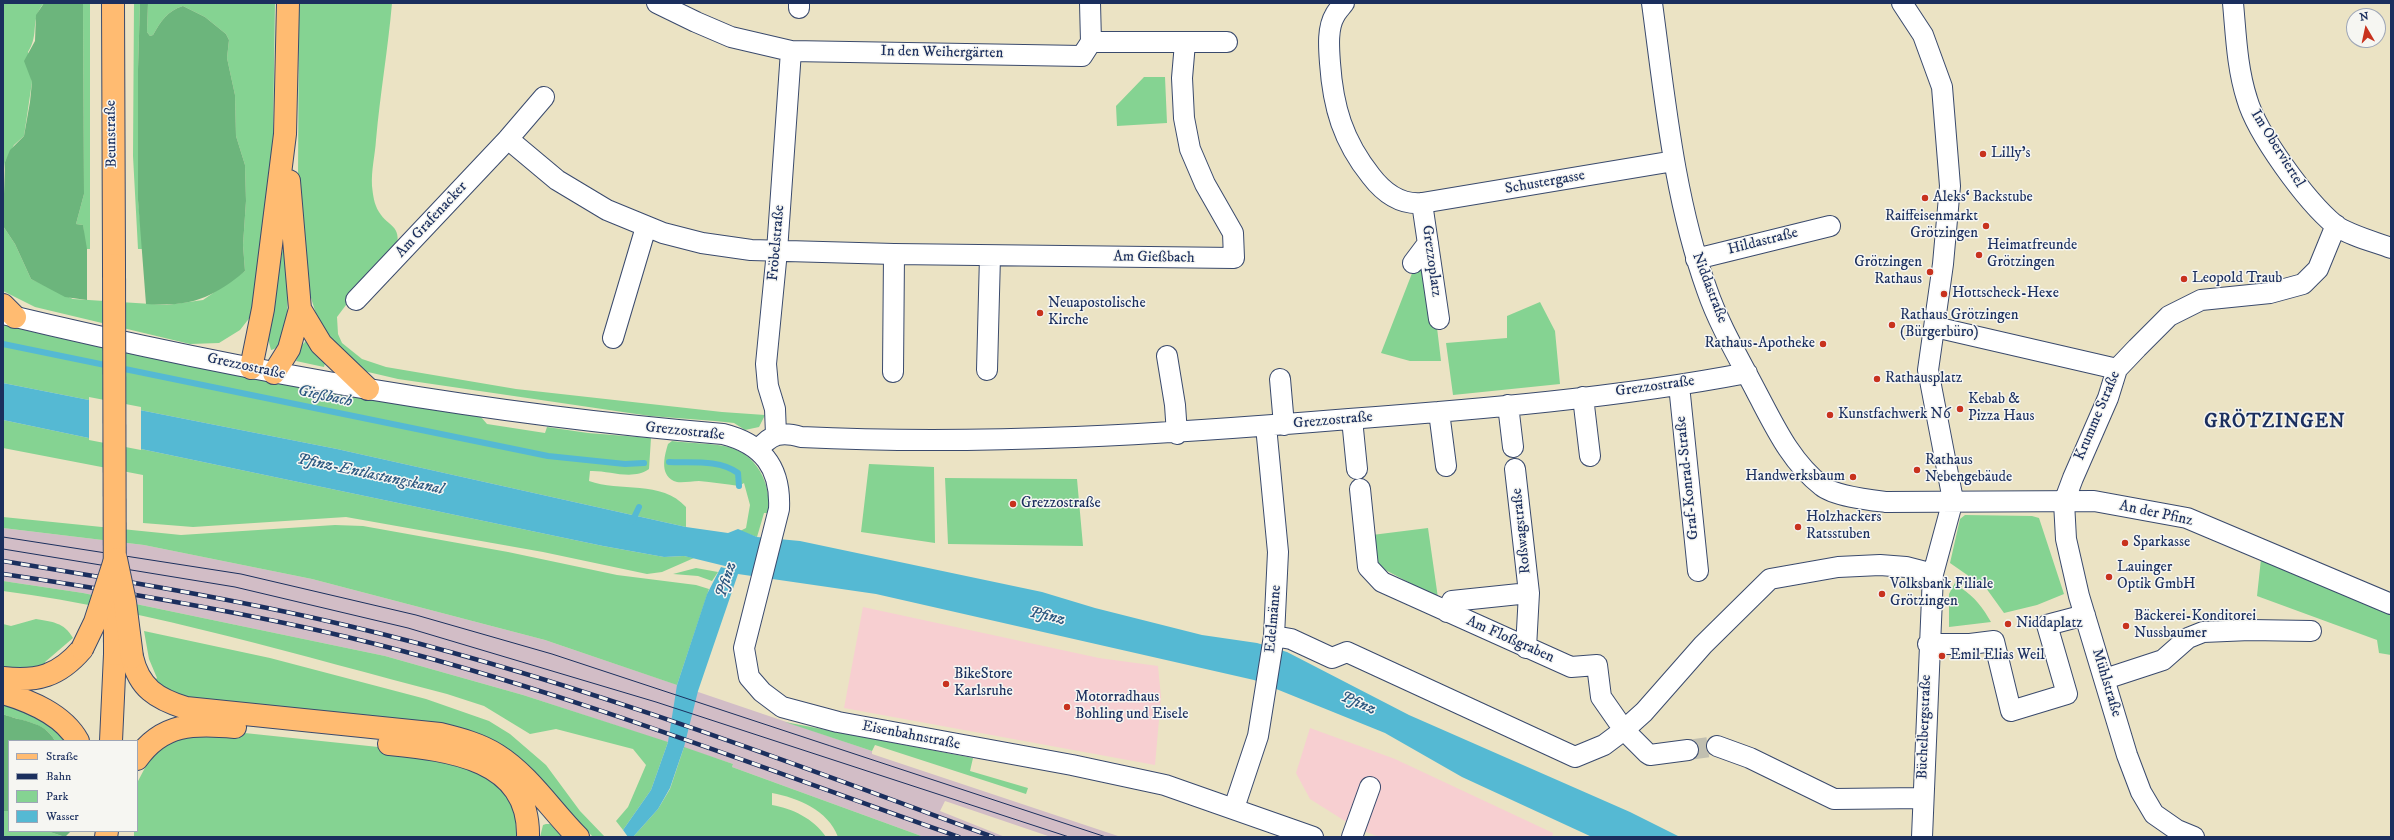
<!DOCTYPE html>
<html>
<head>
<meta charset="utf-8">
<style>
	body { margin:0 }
	#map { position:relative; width:2394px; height:840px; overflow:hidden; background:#ebe3c4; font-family:"IM FELL DW Pica",serif }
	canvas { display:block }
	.frame { position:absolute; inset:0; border:4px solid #1b2f5e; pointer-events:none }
	.legend { position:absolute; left:8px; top:740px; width:130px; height:92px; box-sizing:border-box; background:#f6f6f2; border:1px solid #9ea6b7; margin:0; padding:5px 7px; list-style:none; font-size:12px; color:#1b2f5e }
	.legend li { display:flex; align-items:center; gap:8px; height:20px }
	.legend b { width:20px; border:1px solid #9ea6b7 }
	.north { position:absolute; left:2346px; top:8px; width:40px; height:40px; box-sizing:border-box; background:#f6f6f2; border:1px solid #9ea6b7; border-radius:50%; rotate:351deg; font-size:11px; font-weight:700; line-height:16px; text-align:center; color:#1b2f5e }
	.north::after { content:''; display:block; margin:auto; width:14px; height:18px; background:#c8321e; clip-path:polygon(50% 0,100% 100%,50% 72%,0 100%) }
</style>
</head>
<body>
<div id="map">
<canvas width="2394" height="840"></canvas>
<div class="frame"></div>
<ul class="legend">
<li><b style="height:5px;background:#ffbb71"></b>Straße</li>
<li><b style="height:5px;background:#1b2f5e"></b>Bahn</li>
<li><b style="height:11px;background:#85d392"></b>Park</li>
<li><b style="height:11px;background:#55b9d3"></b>Wasser</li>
</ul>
<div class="north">N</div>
</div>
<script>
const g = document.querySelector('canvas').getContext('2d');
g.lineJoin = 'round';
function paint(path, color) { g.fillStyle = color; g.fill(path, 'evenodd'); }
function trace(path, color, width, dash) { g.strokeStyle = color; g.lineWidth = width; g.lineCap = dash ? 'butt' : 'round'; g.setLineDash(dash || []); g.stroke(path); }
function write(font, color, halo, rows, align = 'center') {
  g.font = font + ' "IM FELL DW Pica",serif'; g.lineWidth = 3; g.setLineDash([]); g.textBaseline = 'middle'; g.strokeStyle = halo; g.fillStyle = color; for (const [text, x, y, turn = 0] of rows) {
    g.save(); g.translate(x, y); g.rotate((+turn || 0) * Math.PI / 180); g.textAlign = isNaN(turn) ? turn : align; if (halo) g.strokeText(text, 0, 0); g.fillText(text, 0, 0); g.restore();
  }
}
const built = new Path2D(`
	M863 607 1099 658 1158 666 1161 697 1155 765 844 708Z
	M1310 728 1395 759 1553 833 1552 837H1379L1356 828 1310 799 1296 773Z`);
const industrial = new Path2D(`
	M3 528 144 545 312 579 545 640 872 751V754L1121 837H1051L945 801 940 811 1005 837H924L732 767 733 764 523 695 385 656 83 593 3 581Z`);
const green = new Path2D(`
	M3 3H44C29 21 40 33 28 52L32 82 24 136 14 145 5 162 3 178Z
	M83 3H90V249H85L83 225 76 224 84 194Z
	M134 3H140L138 69V200L143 249H138L133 156Z
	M148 3H275L273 135 269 206 251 316 240 330 219 343 190 344 35 307 3 291V226L15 244 31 279 73 299 167 305 203 300 245 271 243 245 246 201 245 165 236 136 235 95 227 58 229 40 226 34 205 17 183 6C167 11 161 21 153 35L150 36 147 32Z
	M299 3H392C388 49 380 94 376 140 375 155 371 171 372 186 373 195 374 204 379 212 389 228 401 224 397 248L358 289 337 317 338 334 342 343 362 359 386 367 516 389 722 412 765 415 759 427 745 430 734 423 715 421 650 416 398 379 368 372 345 360 323 336 306 282 298 177Z
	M1144 77H1165L1167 123 1117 126 1116 106Z
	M283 247 286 249C286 268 295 346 271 350L267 335Z
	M1429 261 1441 361H1410L1381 353 1416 263Z
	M1540 302 1555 331 1560 384 1453 395 1446 343 1507 338V316Z
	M3 325C161 363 320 392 481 417L487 424 545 433 547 427 588 433 651 438 649 469C632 481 609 470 590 471L589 481C619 492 662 480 686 507V527L337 449 3 383Z
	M306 341 309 342 325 363 324 367 296 361 302 345Z
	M3 420 603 546 664 557 684 556 694 558 662 572 647 574 543 552 346 517 193 527 143 523V475L3 448Z
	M672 441C689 443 707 443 724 446 757 452 772 484 768 513H764L757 537 740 531 746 528 750 505 744 483 739 486C725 484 712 482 699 481 692 481 683 483 677 482 659 477 664 457 668 444Z
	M869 464 934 467 935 543 861 532Z
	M945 478 1077 479 1083 546 948 544Z
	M1965 515 2032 516 2039 518 2064 594 2037 605 2004 613 1986 588 1950 563 1960 519Z
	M3 517 181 535 335 525 363 526 508 552 617 575 696 585 709 589 677 685 545 640 312 579 144 545 3 528Z
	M1428 528 1438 598 1376 565 1372 535Z
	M2261 559 2391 611V655L2379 653 2377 640 2257 596Z
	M696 568 718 572 712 581 698 576 673 574Z
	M1958 577 1965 581 1961 588C1975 597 1983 608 1991 622L1949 627V594Z
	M3 581 83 593 385 656 523 695 668 742 651 790 623 830 616 821 628 807 646 765 633 749 556 729 530 734 484 706 447 694C300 656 154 611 3 591Z
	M36 619C52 622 64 622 73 638L45 662 46 667 3 672V624L11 626Z
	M144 631 270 658 426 699 489 721 510 734 546 765 580 811 605 837H593L517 760 181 699 154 681 157 678 149 659Z
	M3 701 48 724 65 741H55C45 721 21 722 3 714Z
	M785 722 973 758 970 771 1028 788 1026 794 875 745 872 751Z
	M235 732 388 748 475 767 505 790 516 815 517 837H134V831H137V783L148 762 160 749 183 737Z
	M684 747 733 764 732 767 924 837H838C828 810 798 798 772 793V805C793 809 813 818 826 837H633L658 809 670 789Z
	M3 811H9V831H47L65 837H3Z
	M546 824H550L562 837H540L543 825Z`);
const forest = new Path2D(`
	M44 3H83L84 194 76 224 83 225 87 249V300L65 297 31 279 15 244 3 226 5 162 10 150 24 136 30 102 32 82 24 61 35 41 36 15Z
	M140 3H148L147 32 150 36 153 35C161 21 167 11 183 6L205 17 226 34 229 40 227 58 235 95 236 136 245 165 246 201 243 245 245 271C212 299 189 307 146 304L138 200V69Z
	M3 714C21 722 44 720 55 741H9V811H3Z
	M47 831H71L65 837Z`);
const water = new Path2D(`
	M3 383 337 449 686 527 728 533 738 529 757 537 800 541 1042 592 1095 608 1202 635 1257 643 1287 652 1409 715 1630 812 1680 837H1592L1462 777 1385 733 1254 680 876 594 738 574 698 691 684 747 670 788 658 809 633 837H628L623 830 651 790 668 742 677 685 707 594 721 567 728 569 729 567 684 556 664 557 603 546 3 420Z`);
const pier = new Path2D(`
	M89 397 141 407V450L89 440Z`);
const stream = new Path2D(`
	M3 344 548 456 625 464 644 463
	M669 462C691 463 719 459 738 473L739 486
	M632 522 639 507`);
const minorTunnel = new Path2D(`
	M1688 750 1717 746`);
const minor = new Path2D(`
	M657 3 696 22 731 37 791 51 1082 56 1091 42 1090 3
	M1344 3C1341 7 1337 11 1335 15 1327 28 1329 49 1330 63 1333 107 1343 141 1371 176 1384 193 1400 205 1422 203L1674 161
	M1652 3C1665 99 1674 198 1707 290 1719 325 1740 360 1757 393 1775 427 1791 462 1822 486 1834 496 1870 500 1886 502L2094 501 2187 518 2391 604
	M1902 3 1923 35 1942 87 1950 186 1943 264 1928 370 1953 500 1933 574 1922 837
	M2233 3C2236 35 2237 68 2247 99 2257 134 2306 201 2335 225 2348 235 2375 242 2391 248
	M799 8V3
	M1091 42H1227
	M508 139 557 180 607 210 663 233 702 243 751 250 894 254 1234 258 1233 233 1205 184 1190 149 1184 118 1182 78 1185 43
	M1422 203 1439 319
	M1696 259 1830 226
	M1413 263 1428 243
	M356 300 508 139 544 97
	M3 314C240 371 481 414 723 434 763 444 781 468 779 509L744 648 749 677 762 692 782 707 838 722 1072 765 1165 785 1313 837
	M1935 327 2117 369
	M613 338 646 227
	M1167 356 1175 405 1177 434
	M987 370 990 256
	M893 372 894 254
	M1280 379 1284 425
	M1679 385 1698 571
	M1583 397 1590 456
	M1508 405 1513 447
	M1439 412 1446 466
	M1352 419 1357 469
	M776 434 775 409 768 386 766 364 777 251 791 51
	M758 450C771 434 781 431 801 437 984 446 1167 434 1349 419 1482 409 1616 398 1747 373
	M1515 469 1529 593
	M1360 489 1368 567 1382 582 1571 667 1597 665 1601 697 1624 730 1647 753 1650 755 1688 750
	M1447 612 1452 601 1529 593 1526 648
	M1274 636 1291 639 1332 658 1347 652 1575 757 1604 745 1624 730 1644 712 1703 645 1770 579 1838 567 1880 565 1906 567 1933 574
	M1928 644H1970L1994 641 2011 711 2067 694 2047 625 2085 615
	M2105 679 2163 660 2188 638 2203 632 2250 630 2311 631
	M1717 746 1750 758 1834 799 1922 798
	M1234 808 1258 736 1274 636 1278 552 1266 426
	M1352 837 1370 787
	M2194 837 2177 830 2154 814 2141 792 2127 755 2079 596 2066 539 2064 502 2073 478 2108 398 2117 369 2137 348 2169 316 2201 300 2270 293 2303 284 2318 269 2336 225`);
const major = new Path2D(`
	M113 3 114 265
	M289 181 300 309 321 344 368 389
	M3 305 15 317
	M251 368 263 309 285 134 288 3
	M274 373 289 349 300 309
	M111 741 115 654
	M106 837 107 831`);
const highway = new Path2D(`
	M132 657C139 688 157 699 186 708L440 734C460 739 480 744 497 755 529 775 552 811 578 837
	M3 678C37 682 59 676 82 649
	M3 693C30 701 63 714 78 741
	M389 744C448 750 530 758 528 837
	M137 759C162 723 194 723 235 727`);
const tram = new Path2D(`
	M3 537 241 574 416 615 552 654 1106 837
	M3 549 235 587 408 628 656 702 1069 837`);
const rail = new Path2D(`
	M3 561C119 580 235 599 349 626 569 678 781 759 993 837
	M3 574C118 591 233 610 347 637 556 687 756 766 959 837`);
const majorBridge = new Path2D(`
	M114 265 115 654`);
const highwayBridge = new Path2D(`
	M116 559 125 602 132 657
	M82 649 95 622 115 560`);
const markers = [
	[1983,154,4,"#c8321e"],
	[1925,198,4,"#c8321e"],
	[1986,226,4,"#c8321e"],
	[1979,255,4,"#c8321e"],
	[1930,272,4,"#c8321e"],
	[2184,279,4,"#c8321e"],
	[1944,294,4,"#c8321e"],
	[1040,313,4,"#c8321e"],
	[1892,325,4,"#c8321e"],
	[1823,344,4,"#c8321e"],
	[1877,379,4,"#c8321e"],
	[1960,409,4,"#c8321e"],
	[1830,415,4,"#c8321e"],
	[1917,470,4,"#c8321e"],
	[1853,477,4,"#c8321e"],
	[1013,504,4,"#c8321e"],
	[1798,527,4,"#c8321e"],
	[2125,543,4,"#c8321e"],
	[2109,577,4,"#c8321e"],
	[1882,594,4,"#c8321e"],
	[2008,624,4,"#c8321e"],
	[2126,626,4,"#c8321e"],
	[1942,656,4,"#c8321e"],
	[946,684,4,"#c8321e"],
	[1067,707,4,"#c8321e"]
];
const streetNames = [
	["In den Weihergärten",942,53,1],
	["Beunstraße",112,134,-91],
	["Im Oberviertel",2277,149,58],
	["Schustergasse",1545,183,-10],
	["Am Grafenacker",432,220,-47],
	["Hildastraße",1763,242,-14],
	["Fröbelstraße",777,243,-85],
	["Am Gießbach",1154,258,1],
	["Grezzoplatz",1431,261,82],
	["Niddastraße",1709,288,69],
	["Grezzostraße",246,367,12],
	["Grezzostraße",1655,387,-8],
	["Krumme Straße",2098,416,-67],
	["Grezzostraße",1333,421,-5],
	["Grezzostraße",685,432,6],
	["Graf-Konrad-Straße",1688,478,-96],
	["An der Pfinz",2156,514,12],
	["Roßwagstraße",1522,531,-96],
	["Edelmänne",1274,619,-85],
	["Am Floßgraben",1510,640,24],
	["Mühlstraße",2106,683,73],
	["Büchelbergstraße",1925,727,-88],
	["Eisenbahnstraße",911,736,11]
];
const poiNames = [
	["Lilly's",1991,154],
	["Aleks‘ Backstube",1933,198],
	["Raiffeisenmarkt",1978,217,"right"],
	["Grötzingen",1978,234,"right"],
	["Heimatfreunde",1987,246],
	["Grötzingen",1987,263],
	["Grötzingen",1922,263,"right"],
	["Rathaus",1922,280,"right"],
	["Leopold Traub",2192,279],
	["Hottscheck-Hexe",1952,294],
	["Neuapostolische",1048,304],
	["Kirche",1048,321],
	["Rathaus Grötzingen",1900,316],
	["(Bürgerbüro)",1900,333],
	["Rathaus-Apotheke",1815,344,"right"],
	["Rathausplatz",1885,379],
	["Kebab &",1968,400],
	["Pizza Haus",1968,417],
	["Kunstfachwerk N6",1838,415],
	["Rathaus",1925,461],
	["Nebengebäude",1925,478],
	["Handwerksbaum",1845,477,"right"],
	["Grezzostraße",1021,504],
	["Holzhackers",1806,518],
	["Ratsstuben",1806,535],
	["Sparkasse",2133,543],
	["Lauinger",2117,568],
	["Optik GmbH",2117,585],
	["Volksbank Filiale",1890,585],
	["Grötzingen",1890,602],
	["Bäckerei-Konditorei",2134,617],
	["Nussbaumer",2134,634],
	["Niddaplatz",2016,624],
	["Emil Elias Weil",1950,656],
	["BikeStore",954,675],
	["Karlsruhe",954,692],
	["Motorradhaus",1075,698],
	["Bohling und Eisele",1075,715]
];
const waterNames = [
	["Gießbach",325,397,12],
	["Pfinz-Entlastungskanal",370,475,12],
	["Pfinz",727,580,-72],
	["Pfinz",1047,617,13],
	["Pfinz",1358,704,23]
];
const districtNames = [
	["GRÖTZINGEN",2275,423]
];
paint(built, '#f7cfd1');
paint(industrial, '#d2bdc6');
paint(green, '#85d392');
paint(forest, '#6cb57c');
paint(water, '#55b9d3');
paint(pier, '#ebe3c4');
trace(stream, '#55b9d3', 6);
trace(minorTunnel, '#c1bfb0', 20, [20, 10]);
trace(minor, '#3a4a6d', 22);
trace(major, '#3a4a6d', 24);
trace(highway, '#3a4a6d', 24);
trace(minor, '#fff', 20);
trace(major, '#ffbb71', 22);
trace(highway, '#ffbb71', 22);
trace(tram, '#1b2f5e', 1);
trace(rail, '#1b2f5e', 4.5);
trace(rail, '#f6f6f2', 3, [9]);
trace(majorBridge, '#3a4a6d', 24, []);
trace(highwayBridge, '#3a4a6d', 24, []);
trace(majorBridge, '#ffbb71', 22);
trace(highwayBridge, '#ffbb71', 22);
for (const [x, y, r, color] of markers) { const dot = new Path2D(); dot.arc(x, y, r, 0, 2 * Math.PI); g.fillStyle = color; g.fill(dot); trace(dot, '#f6f6f2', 1.5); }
write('15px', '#1b2f5e', '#f6f6f2', streetNames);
write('15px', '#1b2f5e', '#f6f6f2', poiNames, 'left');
write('italic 16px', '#2c5881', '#f6f6f2', waterNames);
g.letterSpacing = '1px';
write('bold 19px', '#1b2f5e', '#f6f6f2', districtNames);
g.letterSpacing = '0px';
</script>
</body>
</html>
